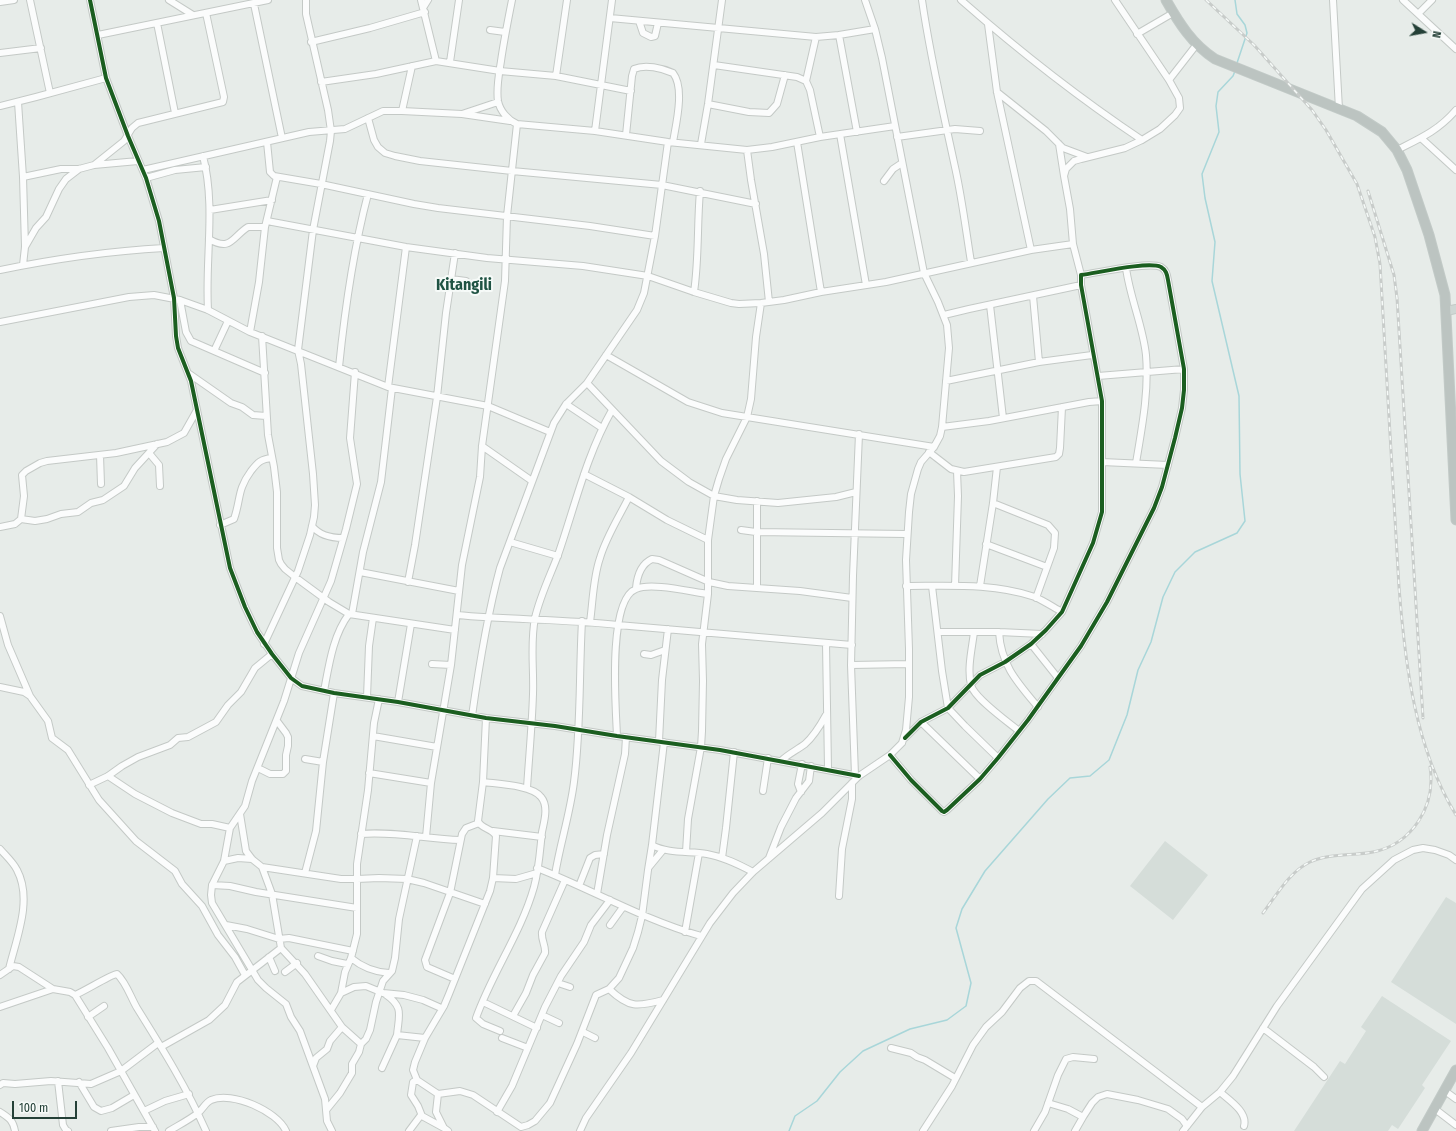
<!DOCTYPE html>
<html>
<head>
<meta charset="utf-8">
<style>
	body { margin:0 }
	#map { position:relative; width:1456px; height:1131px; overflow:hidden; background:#e7ece9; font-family:"Fira Sans Condensed",sans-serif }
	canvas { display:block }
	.north { position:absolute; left:1404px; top:12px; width:40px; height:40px; -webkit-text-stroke:3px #f6faf8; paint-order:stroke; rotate:101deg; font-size:11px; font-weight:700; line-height:16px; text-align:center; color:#244037 }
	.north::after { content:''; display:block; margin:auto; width:14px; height:18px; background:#244037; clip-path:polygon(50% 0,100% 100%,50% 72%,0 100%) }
	.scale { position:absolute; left:12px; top:1101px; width:65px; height:18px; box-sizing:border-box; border:2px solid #244037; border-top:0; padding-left:5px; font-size:12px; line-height:14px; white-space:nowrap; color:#244037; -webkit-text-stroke:3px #f6faf8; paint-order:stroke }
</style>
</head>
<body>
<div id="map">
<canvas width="1456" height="1131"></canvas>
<div class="north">N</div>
<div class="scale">100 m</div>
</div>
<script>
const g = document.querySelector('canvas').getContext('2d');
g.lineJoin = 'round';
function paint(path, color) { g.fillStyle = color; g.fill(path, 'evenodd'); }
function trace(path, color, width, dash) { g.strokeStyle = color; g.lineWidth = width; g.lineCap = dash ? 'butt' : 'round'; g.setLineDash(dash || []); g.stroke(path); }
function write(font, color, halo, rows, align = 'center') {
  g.font = font + ' "Fira Sans Condensed",sans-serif'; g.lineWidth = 4; g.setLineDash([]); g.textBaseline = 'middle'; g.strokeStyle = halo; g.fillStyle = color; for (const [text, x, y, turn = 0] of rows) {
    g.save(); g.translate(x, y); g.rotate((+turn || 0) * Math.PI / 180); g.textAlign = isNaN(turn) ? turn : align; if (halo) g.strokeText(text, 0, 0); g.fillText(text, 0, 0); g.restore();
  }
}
const built = new Path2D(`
	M1165 841 1208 875 1173 920 1130 886Z
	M1446 897 1456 903V1024L1391 982Z
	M1382 996 1451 1041 1422 1085 1425 1088 1398 1129 1392 1125 1388 1131H1294L1340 1061 1345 1064 1366 1031 1361 1027Z`);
const stream = new Path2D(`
	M1235 0 1237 14 1245 25 1247 33 1237 63
	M789 1131 795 1116 817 1101 840 1072 863 1051 910 1029 947 1020 966 1006 971 983 956 928 962 909 985 871 1048 799 1070 778 1090 776 1109 760 1127 715 1138 670 1151 642 1163 597 1175 572 1195 552 1237 533 1245 521 1240 474 1239 396 1212 281 1215 242 1205 198 1202 174 1219 132 1216 106 1218 92 1233 76 1235 71`);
const minor = new Path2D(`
	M30 0 50 93
	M90 0 106 78 128 136 146 178 159 221 174 298 176 336 178 348 191 381 230 568 245 607 257 632 272 654 291 678 302 686 334 693 398 702 486 718 555 726 617 736 720 750 859 776
	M169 0 193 15
	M421 0 436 61
	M512 0C508 20 504 40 501 61 499 74 496 88 498 101 500 111 508 120 517 124L595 131 668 142 747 150 772 147 820 137 895 126
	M922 0C930 56 943 111 955 167 962 198 966 231 971 262
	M961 0C1018 50 1079 98 1142 140
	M1333 0 1339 109
	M1403 0 1456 49
	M0 2 14 0
	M254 4 282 138
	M423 8 428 0
	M1418 14 1432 0
	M610 18 816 37 839 35 875 29
	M639 21 643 33 651 37 655 36 658 23
	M157 23 175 113
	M490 30 505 32
	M1137 34 1173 13
	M98 35 268 0
	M839 35 857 132
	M311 42 370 28 425 12
	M0 53 41 48
	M450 62 459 0
	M714 65 797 77 806 81 810 90 820 137
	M556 76 567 0
	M1169 80 1197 44
	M806 81 816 37
	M321 82 376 74 436 61 500 71 556 76 631 91
	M997 92 1046 131 1063 148 1087 157
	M18 102 23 177 25 247 23 265
	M708 104 749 112 769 113 777 104 785 75
	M0 106 36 97 106 78
	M402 111 412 66
	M462 114 498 102
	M368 118 374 140 378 147 385 153 395 156 420 161 512 171 662 185 756 204
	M595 131 612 0
	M840 134 866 285
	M626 135 632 76 634 69C645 64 662 68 673 73 685 88 676 124 673 142
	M897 137 955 129 980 131
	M1421 138 1456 170
	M267 142 270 172 274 176 321 184 414 204 438 208 590 226 655 236
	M797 142 821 292
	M701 144 708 104 722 0
	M1059 144 1064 176
	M747 150 751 180 764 254 769 302
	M1397 150C1421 138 1439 130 1456 110
	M203 156C216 206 205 258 208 310
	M94 165 124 141 132 128 138 123 223 102 224 97 206 13
	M143 170 309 132 345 129 383 111H402L462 114 510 121
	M23 177 61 169H79L94 165 138 161
	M146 178 175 170 206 167
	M884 181 893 169 902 163
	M210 210 272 200
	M267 221 406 247 487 258 583 266 648 276 694 292 731 303 739 304 761 303 784 300 821 292 886 282 1031 250 997 92 988 24
	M209 239C231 252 232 237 248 227H265
	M25 247 36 228 46 217 59 189 66 179 79 169
	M1031 250 1073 244
	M1126 268C1130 298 1143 326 1146 355 1149 392 1142 427 1136 463
	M0 270C54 259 109 251 164 248
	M1081 275 1073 244 1070 209 1064 176 1066 169 1074 161 1081 159 1125 148 1142 140 1160 129 1175 115 1180 108 1179 98 1169 80 1115 0
	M451 279 466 281
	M694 292C699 259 697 225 700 191
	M1033 296 1039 362
	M180 300 186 332 191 341 265 373
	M990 305 1003 418
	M944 315 969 309 1081 285
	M0 322 129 297 154 295 180 300 208 310 250 332 388 387 488 406 550 432
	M250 332 259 282 265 227 277 177
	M262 336 268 435 274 467 277 492V548L279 560 281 564 285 569 295 577 329 602 349 614 455 630
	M214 351 228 321
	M606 355 688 402 722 413 934 447
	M339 367C345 308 353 251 368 194
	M188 373 231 403 242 407 253 415 266 416
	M1098 376 1184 369
	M946 381 1039 362 1092 355
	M587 383 661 461 689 482 714 496 737 500 778 503 836 497 856 492
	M388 387 406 247
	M566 404 602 428
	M942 427 989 421 1089 402 1102 401
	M482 446 532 481
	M929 452 951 469 964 472 1056 457 1059 454 1060 448 1062 407
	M149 453 159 465 160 486
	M100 455 101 484
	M1102 462 1168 465
	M584 474 629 497 667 520 708 540
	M993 503 1048 525 1055 533 1054 548 1036 598
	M21 519 35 521 47 519 61 514 78 512 91 503 103 500 124 486 135 468 157 444
	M220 525 234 519C241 499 237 490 251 471 258 462 261 459 272 458
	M312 526C320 536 331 538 343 538
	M0 527 15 524 21 519 24 496 22 475 26 471 40 463 47 461 116 453 167 442 184 433 197 410
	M741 530 756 532 906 534
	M510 542 558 556
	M986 544 1047 567
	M360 572 459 591
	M408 582 415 545 437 397 446 313 455 253
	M906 586C950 586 993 583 1035 597 1044 601 1053 607 1062 612
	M932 586 942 671 948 708 965 726 998 758
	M955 586 958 496 957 471
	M980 586 993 503 997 467
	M636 588C637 577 641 564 652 559L659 560 709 582 728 586 800 591 852 598
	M757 588V501
	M352 614 363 552 381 482 392 388
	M457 615C510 620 564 619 618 625L852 645
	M0 616 8 645 30 696
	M590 622C593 601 593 578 600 558 606 537 619 517 629 497
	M938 632H999L1042 634
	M974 632C972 649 967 668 971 685 974 698 1008 722 1019 731
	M999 632C1001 665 1017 682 1038 707
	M826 643 828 769
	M264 644 298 571 310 535 314 517 315 505 313 474 301 364 298 350 313 230 330 141 331 131 328 110 306 14V0
	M1031 644 1058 678
	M644 654 651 655 665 650
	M432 664 451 665
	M851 665 909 664
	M0 687 24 692 30 696 48 721 52 738 68 750 99 800 136 841 175 871 182 884 202 906 218 935 235 957 245 975
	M324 691C329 665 333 635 349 614
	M367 697 369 646 373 618
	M398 702 411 624
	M472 716C479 666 487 616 500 568L554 423 566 404 587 383 637 310 644 293 655 236 668 142
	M486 718 483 782 478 821C481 829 492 828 496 836L493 878 490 891 449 994 444 1006 425 1038 415 1062 413 1070 417 1080 438 1094 460 1091 473 1095 521 1127 528 1125 535 1121 550 1103 577 1044 596 995 609 989 619 978 633 948 638 932 642 916 648 870 652 845 664 742
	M921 722 980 779
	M373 736 437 747
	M617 736C616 710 607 600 636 589 651 582 691 592 708 594
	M659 741 662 680 668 629
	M890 755 911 780 942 811 944 812 947 810 980 779 998 758 1028 720 1081 646 1107 602 1154 508 1162 487 1175 438 1182 408 1184 390V369L1168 280C1167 274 1166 270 1161 267 1148 261 1097 273 1081 275V285L1102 401V512L1093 543 1062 612 1046 630 1031 644 1005 662 980 675 948 708 921 722 905 738
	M305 759 323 762
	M781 761C788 754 797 750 805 744 814 736 820 726 826 715
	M258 768 270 774H283L286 771V755L288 746V737L286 733 277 721
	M369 773 431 783
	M855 775 851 665 853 576 859 434
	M108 776 135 794 172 813 201 824H212L230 828
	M483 782C497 784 532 785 541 797 549 806 544 822 542 832 540 850 539 869 534 887 521 933 492 973 476 1018L483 1024 500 1031
	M89 785 108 776 122 766 138 757 170 745 178 738 188 737 216 722 228 705 241 692 255 668 272 654
	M527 788C529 757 532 726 533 694 534 669 530 643 535 618 540 596 550 576 558 555 575 506 586 456 612 410
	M763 791 768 758
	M801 792 798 784 802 764
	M240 814 246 851 252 859 262 867 272 894 281 948 305 974 342 1027 361 1044 359 1052 352 1064V1073L340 1093 327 1109
	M493 831 542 837
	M361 834C394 831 427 839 460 840
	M426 837 431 783 451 665 462 565 480 477 482 446 505 281 507 216 517 124
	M652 845C668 854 690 851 707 854 724 857 738 864 753 872
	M0 849C6 856 13 862 17 870 33 900 16 939 9 969
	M686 852 688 819 701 747 702 731 703 681 702 644 708 594V540L714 496 719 479 726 459 747 417 751 399 756 337 761 303
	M722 858 726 828 734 752
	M769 858 781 827 796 798 809 781 811 766
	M224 861 238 858 252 859
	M262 867 341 879H357L379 878 407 879 424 883 485 904
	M649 867 663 850
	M537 868C593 890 644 920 701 936
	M305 873 316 831 323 762 334 693
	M555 875C560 844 570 814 574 782 581 729 579 675 582 621
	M493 878 516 879 537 873
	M212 885 230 886 256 892 357 908
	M579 886 590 858 595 855 604 854
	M597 894 607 835 625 754 626 737
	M839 896 842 849 852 799V783
	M226 925 247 929 279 939 289 938 353 951
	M610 925 623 907
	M685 932 699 853
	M318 956 332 961 347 964
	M269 957 275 971
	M351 958C363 968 374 972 389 973
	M285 972 297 963
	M0 975 13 966 19 967 53 989 70 992 75 995C83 992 112 974 117 974 126 982 131 998 137 1008 162 1048 187 1088 206 1131
	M455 979 427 967 425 960 450 893 462 834 466 828 479 823
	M558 983 570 987
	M609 989C629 1008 637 1007 663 1000
	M341 993 354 987 366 986 383 993 404 995 423 1000 441 1008
	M385 994C404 1007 399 1014 397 1035L425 1038
	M75 995 108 1048 155 1131
	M483 1002 537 1028
	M0 1007 53 989
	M331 1010 341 993 345 972 351 958 357 934V864L368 790 374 723 379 699
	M542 1015 559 1023
	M513 1016 526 993 533 975 545 953C546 946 541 940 542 932L565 880
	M88 1017 104 1006
	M1263 1028 1314 1067 1324 1077
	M583 1032 595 1038
	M502 1038 528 1048
	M361 1044 366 1039 370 1030 376 1002 383 981 392 971 395 958 399 919 417 836
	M161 1047 209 1020 225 1005 237 982 281 948
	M891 1048 911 1053 917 1057 925 1060 955 1078
	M313 1066 316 1058 327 1049 330 1041 342 1027
	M382 1068 397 1035
	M417 1080 413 1082 411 1095 418 1106 422 1116 444 1128
	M58 1081 63 1125 66 1130 68 1131
	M79 1082 94 1107 101 1111 112 1108 134 1095
	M0 1085 3 1083 15 1084 51 1081 91 1084 121 1071 158 1043
	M1445 1091 1456 1099
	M1220 1092C1229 1100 1248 1112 1244 1126
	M438 1094 436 1112 444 1128 448 1131
	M1048 1103 1068 1109 1083 1117
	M1435 1109 1456 1125
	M144 1111 165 1101 189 1094
	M0 1112C9 1118 13 1120 15 1131
	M497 1112 512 1086 545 1007 561 976 584 942 591 925 610 900
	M111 1131 139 1127H153
	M169 1131C179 1125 189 1120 198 1113 203 1109 205 1103 211 1100 232 1091 277 1111 286 1131
	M332 1131 327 1121 325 1099 300 1031 291 1017 286 1004 266 988 258 980 212 903 211 895 212 885 224 861 230 828 245 806 252 781 284 701 299 653 331 581 346 529 357 484 350 438 355 372
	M409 1131 421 1115
	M580 1131 586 1118 631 1053 710 923 733 893 753 872 822 813 859 776 890 755 902 743 906 730 909 697V649L906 560 909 512 911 494 918 469 921 462 934 447 940 436 942 427 949 348 947 325 938 302 924 273 882 58 875 29 865 0
	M923 1131 952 1086 973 1045 986 1027 1002 1012 1020 988 1029 981H1036L1202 1107
	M1034 1131 1045 1112 1058 1075 1066 1059 1073 1057 1094 1059
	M1075 1131 1083 1117 1092 1103 1098 1097 1107 1094 1138 1100 1168 1109 1182 1119 1187 1126
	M1183 1131 1202 1107 1220 1092 1233 1076 1277 1006 1362 889 1394 860 1413 850 1423 848 1435 850 1449 855 1456 860`);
const major = new Path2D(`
	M1447 311 1456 309`);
const highway = new Path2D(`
	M1166 0C1179 23 1192 44 1215 59L1357 116 1382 132 1397 150 1407 170 1429 235 1445 295 1456 520
	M1422 1131 1456 1070`);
const rail = new Path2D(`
	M1206 0 1254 45 1312 110 1326 130 1357 184 1375 237 1380 264 1399 587C1405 664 1415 748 1456 815
	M1368 191 1394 275 1397 298 1423 718
	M1263 913C1276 896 1289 872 1310 862 1329 853 1353 856 1373 852 1413 844 1436 805 1430 767`);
const cycleway = new Path2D(`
	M90 0 106 78 128 136 146 178 159 221 174 298 176 336 178 348 191 381 230 568 245 607 257 632 272 654 291 678 302 686 334 693 398 702 486 718 555 726 617 736 720 750 859 776
	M890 755 911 780 942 811 944 812 947 810 980 779 998 758 1028 720 1081 646 1107 602 1154 508 1162 487 1175 438 1182 408 1184 390V369L1168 280C1167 274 1166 270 1161 267 1148 261 1097 273 1081 275V285L1102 401V512L1093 543 1062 612 1046 630 1031 644 1005 662 980 675 948 708 921 722 905 738`);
const quarterNames = [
	["Kitangili",464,286]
];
paint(built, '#d5ddd9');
trace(stream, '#a8d6d9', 1.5);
trace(minor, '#c4c9c6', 8);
trace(major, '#c2cac7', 10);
trace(highway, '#c2cac7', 11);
trace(minor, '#fbfcfc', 6);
trace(major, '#ced7d4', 8);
trace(highway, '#bcc4c1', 9);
trace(rail, '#c8ccca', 3);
trace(rail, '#f6faf8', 1.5, [4.5]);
trace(cycleway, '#1b5e20', 4);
write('bold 16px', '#1f5343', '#f6faf8', quarterNames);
</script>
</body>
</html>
